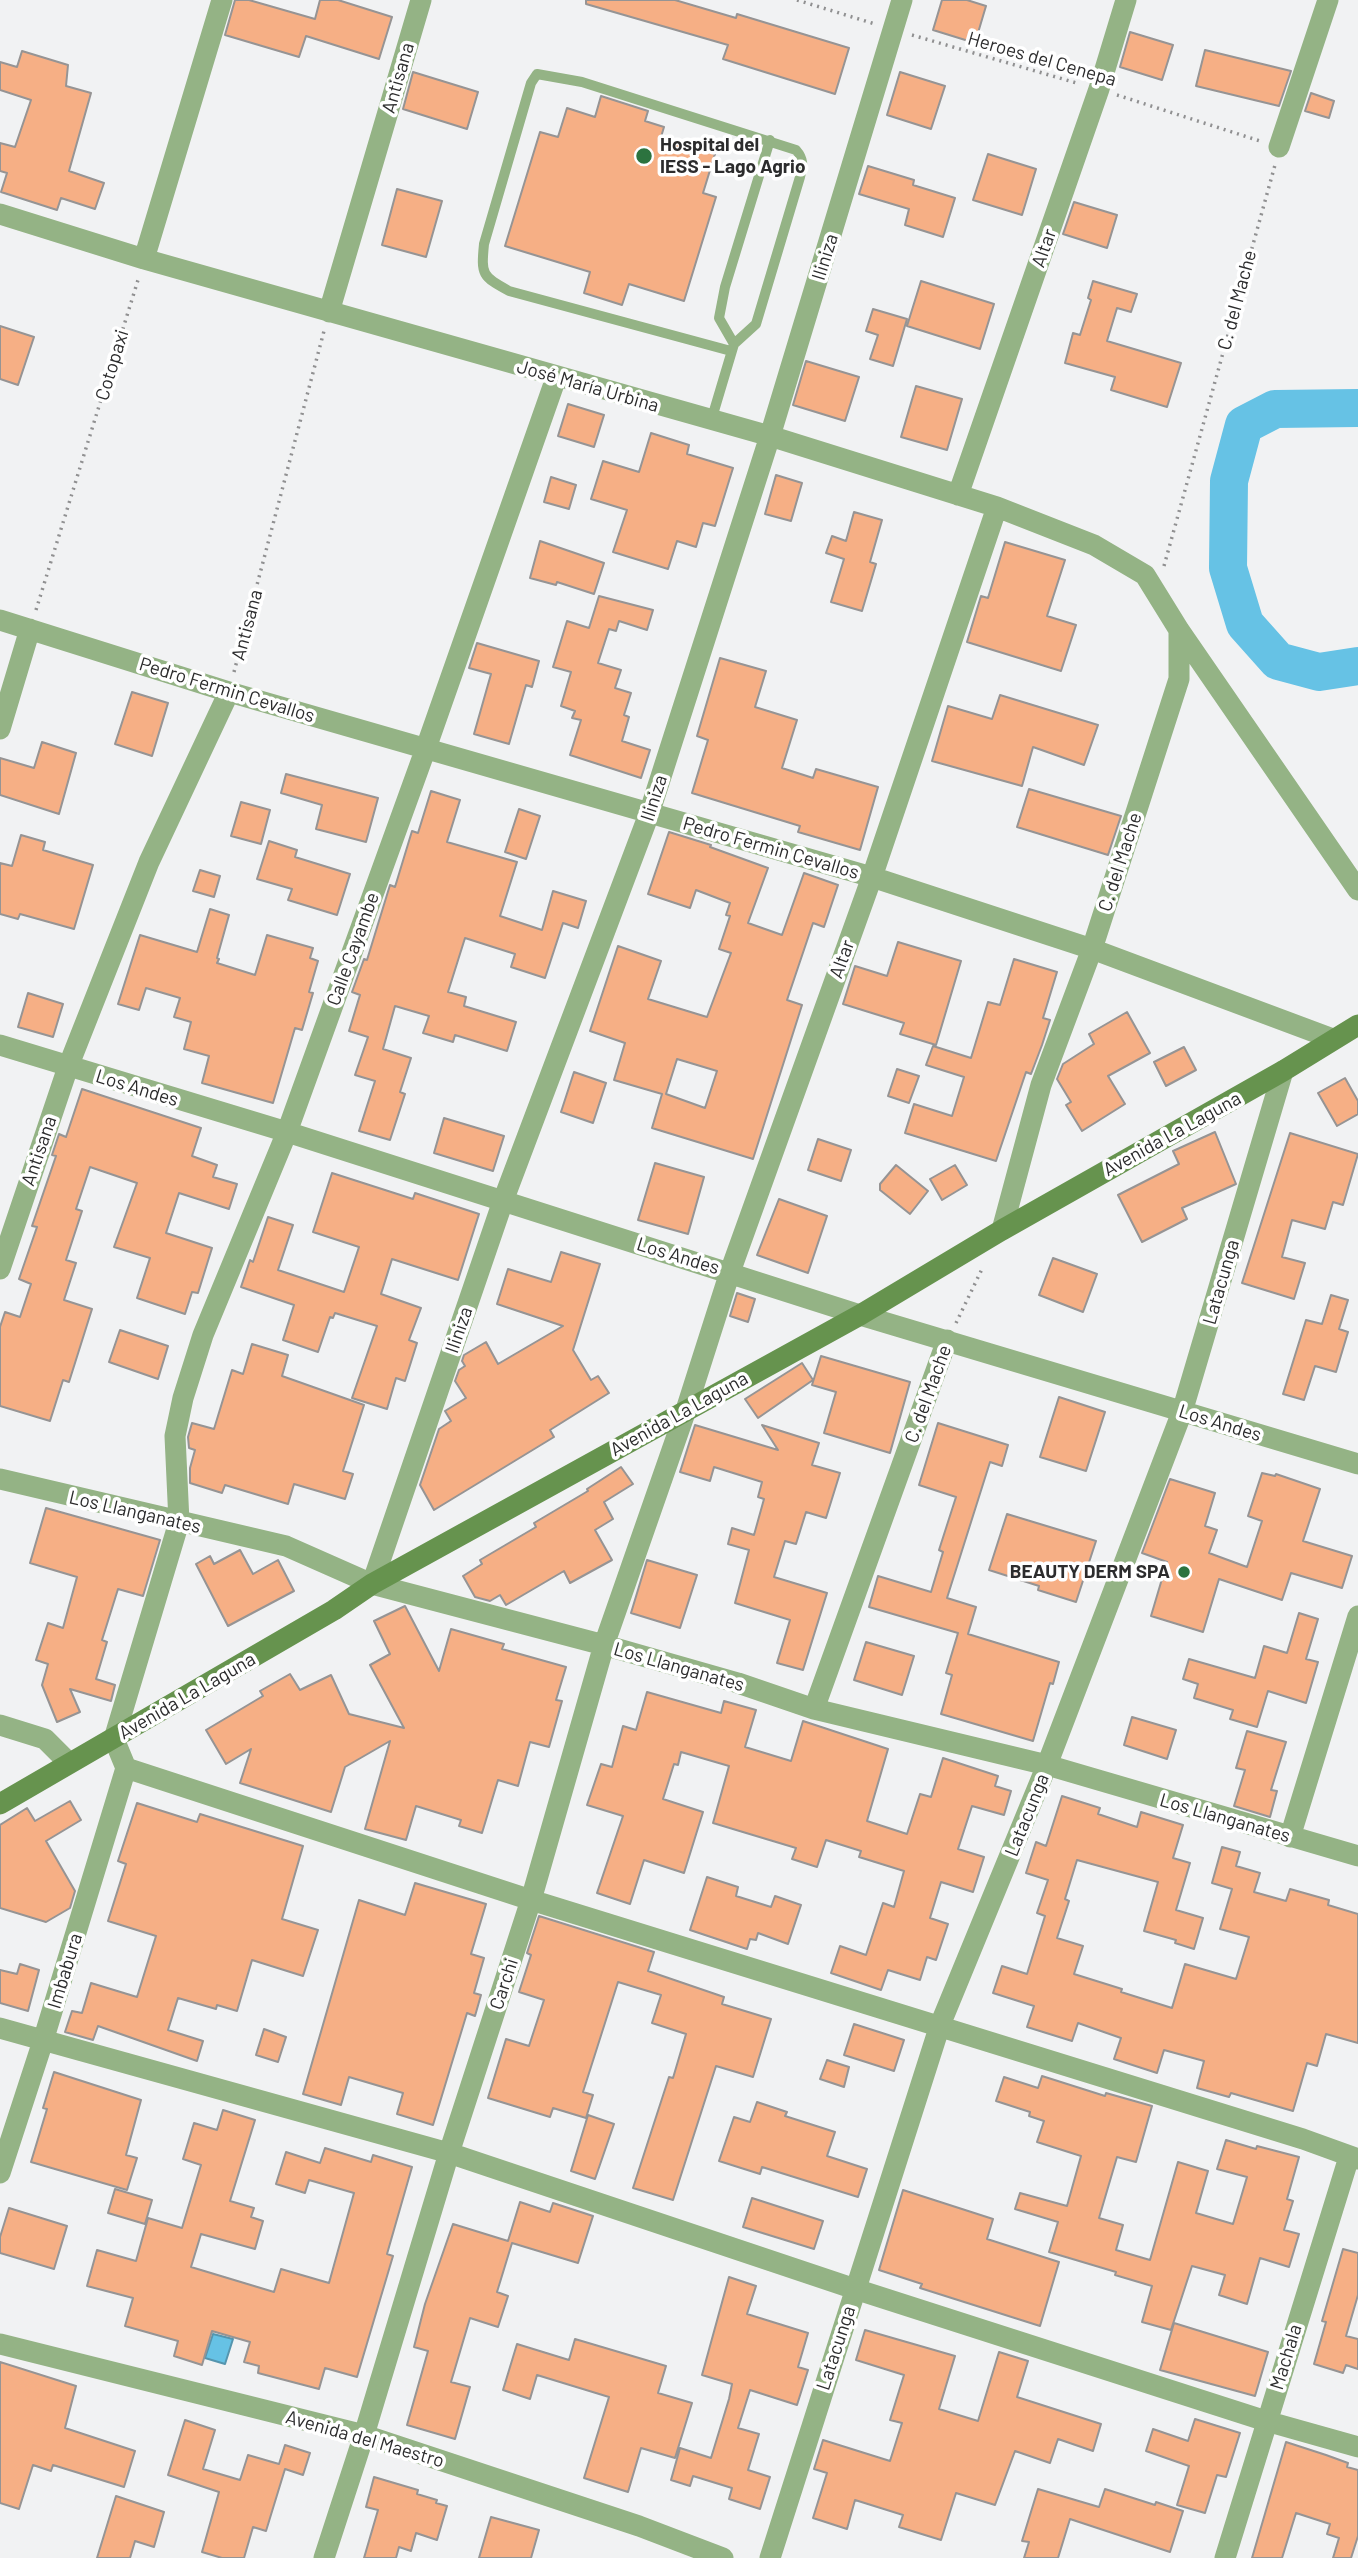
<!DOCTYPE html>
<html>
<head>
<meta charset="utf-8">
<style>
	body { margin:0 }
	canvas { display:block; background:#f1f2f3 }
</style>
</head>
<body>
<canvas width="1358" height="2558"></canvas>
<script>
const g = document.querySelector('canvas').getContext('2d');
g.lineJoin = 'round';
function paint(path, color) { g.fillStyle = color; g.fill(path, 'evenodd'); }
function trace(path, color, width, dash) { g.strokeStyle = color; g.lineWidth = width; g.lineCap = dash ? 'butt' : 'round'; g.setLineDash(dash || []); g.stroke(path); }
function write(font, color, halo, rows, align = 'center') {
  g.font = font + ' Barlow,sans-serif'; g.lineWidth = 7; g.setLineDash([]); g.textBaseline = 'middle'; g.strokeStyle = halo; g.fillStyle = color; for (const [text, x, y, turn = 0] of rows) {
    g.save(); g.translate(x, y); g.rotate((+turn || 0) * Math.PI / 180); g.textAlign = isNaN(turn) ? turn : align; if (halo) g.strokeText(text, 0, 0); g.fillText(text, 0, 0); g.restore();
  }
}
const water = new Path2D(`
	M213 2334 233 2339 225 2364 205 2358Z`);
const river = new Path2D(`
	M1358 408 1275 409 1244 425 1229 481 1228 568 1245 624 1278 661 1319 672 1358 666`);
const building = new Path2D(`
	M235 0H249L315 19 320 0H338L392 17 379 59 306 36 299 57 225 35Z
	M586 0H675L736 18 737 14 849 48 835 94 723 59 728 45 586 4Z
	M942 0H967L986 6 975 43 933 30Z
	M1130 32 1173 45 1162 80 1120 67Z
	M1205 50 1291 71 1279 106 1196 86Z
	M22 51 68 65 66 86 91 93 69 171 104 183 95 209 61 198 57 210 1 192 7 173 0 171V143L15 147 31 100 0 90V62L17 67Z
	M413 72 478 92 467 129 403 109Z
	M900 72 945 86 931 129 887 115Z
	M1311 93 1334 101 1329 118 1305 111Z
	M601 96 648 111 645 121 664 127 661 137 715 154 703 193 716 197 684 301 629 284 622 305 584 293 590 272 505 246 540 132 558 137 567 108 595 117Z
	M988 154 1036 169 1022 215 973 200Z
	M868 166 914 180 913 185 955 198 943 237 905 225 909 209 859 194Z
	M397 189 442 201 426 257 382 245Z
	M1074 202 1117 215 1107 248 1063 234Z
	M921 281 994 304 980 349 907 326Z
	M1093 281 1137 294 1131 312 1117 308 1107 341 1181 363 1167 407 1111 390 1115 377 1065 363 1073 333 1080 335 1091 300 1088 298Z
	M873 309 907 319 893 366 870 359 878 335 866 331Z
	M0 326 34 337 18 385 0 379Z
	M806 361 859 377 845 421 793 405Z
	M916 386 962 399 947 450 901 437Z
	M568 404 604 415 594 447 558 436Z
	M651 433 689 445 687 454 733 468 715 526 703 523 696 547 677 541 668 569 613 552 627 510 591 499 603 461 639 472Z
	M776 475 802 483 791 521 765 514Z
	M551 477 576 485 569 509 544 502Z
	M854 512 882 520 870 562 876 564 862 611 831 602 844 559 826 553 832 536 846 541Z
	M540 541 604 563 594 594 557 582 556 585 530 578Z
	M1005 542 1065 560 1047 616 1076 625 1061 671 967 642 981 596 988 598Z
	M599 596 653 610 647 630 619 621 616 631 609 629 598 663 621 670 615 688 631 693 624 715 629 717 622 741 650 750 641 778 570 755 581 720 572 718 575 711 561 706 571 672 553 667 567 621 589 628Z
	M477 643 539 661 532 687 526 685 509 744 474 734 491 674 469 668Z
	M720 658 766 671 755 707 797 720 782 768 813 778 816 769 878 787 860 850 798 832 800 826 692 793 708 740 697 736Z
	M132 692 168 703 152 756 115 744Z
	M1000 695 1098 725 1084 765 1033 747 1022 786 932 761 948 706 992 719Z
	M42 742 76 753 59 814 0 795V758L34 768Z
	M286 774 378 798 366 842 316 829 322 805 281 793Z
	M1029 789 1121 816 1108 855 1017 827Z
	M431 791 460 800 447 842 517 862 500 916 542 930 553 891 586 901 578 928 563 923 545 978 511 967 515 954 465 938 448 992 466 997 464 1006 516 1022 507 1051 455 1035 453 1042 423 1033 429 1016 395 1006 383 1049 411 1058 400 1092 405 1094 390 1140 359 1131 375 1081 355 1075 368 1037 349 1031 360 995 352 992 364 959 367 960 390 885 395 887 412 831 418 833Z
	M241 802 270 810 261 844 231 836Z
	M519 809 540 816 526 859 505 852Z
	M669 832 711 845 710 847 768 868 748 923 782 935 804 873 838 885 824 927 813 923 787 1000 802 1005 753 1159 652 1128 662 1094 614 1080 625 1043 590 1031 618 946 661 961 648 999 707 1017 731 953 719 949 730 916 726 915 730 903 696 890 690 908 648 894ZM677 1059 717 1071 705 1108 666 1094Z
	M21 835 45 842 43 850 93 865 74 929 20 914 18 919 0 914V863L12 866Z
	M269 841 297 850 295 857 350 874 337 915 288 900 292 889 257 879Z
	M200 870 220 876 214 897 193 891Z
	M210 909 229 915 217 958 219 959 217 963 255 975 267 935 313 948 310 958 318 961 309 992 313 993 302 1030 295 1028 273 1103 202 1083 209 1056 184 1049 191 1022 174 1017 180 998 146 988 139 1010 118 1004 140 935 197 952Z
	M898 942 961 961 936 1045 900 1034 904 1023 843 1004 855 966 887 976Z
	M1014 959 1057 972 1043 1018 1050 1020 1042 1045 1031 1074 1026 1072 996 1161 905 1133 914 1104 952 1116 964 1077 926 1065 933 1046 971 1058 988 1002 1000 1005Z
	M28 993 63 1004 53 1037 18 1027Z
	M1127 1012 1150 1053 1108 1076 1125 1104 1082 1131 1066 1105 1071 1102 1057 1079 1063 1064 1094 1044 1089 1034Z
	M1184 1047 1196 1070 1166 1086 1154 1062Z
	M897 1069 919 1076 909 1103 888 1096Z
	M574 1072 606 1083 593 1123 561 1112Z
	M1345 1078 1358 1101V1114L1337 1126 1318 1093Z
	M82 1089 201 1128 192 1156 217 1165 213 1177 237 1184 229 1209 179 1193 166 1233 212 1248 198 1293 192 1292 185 1314 137 1298 150 1258 114 1247 137 1183 90 1167 76 1209 82 1211 66 1260 76 1263 64 1300 92 1309 69 1382 63 1380 50 1421 0 1406V1327L5 1312 20 1317 31 1284 19 1279 37 1227 32 1226 56 1156 52 1155 59 1134 66 1137Z
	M444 1118 504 1136 493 1171 434 1153Z
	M1215 1132 1236 1184 1182 1208 1187 1219 1142 1242 1118 1195 1179 1164 1173 1151Z
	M1290 1133 1358 1154 1343 1205 1333 1202 1325 1229 1292 1220 1282 1257 1305 1263 1294 1299 1242 1283Z
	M818 1139 851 1150 841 1181 808 1170Z
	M655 1163 704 1177 688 1234 638 1220Z
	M896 1165 928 1191 910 1214 880 1190V1184Z
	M955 1165 967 1185 942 1200 930 1179Z
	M332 1173 413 1199 415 1193 479 1214 458 1280 392 1259 381 1294 421 1308 409 1340 417 1343 405 1381 396 1378 387 1409 352 1398 377 1326 335 1313 333 1318 330 1317 318 1352 283 1340 294 1305 241 1287 250 1260 253 1262 268 1217 293 1225 278 1270 344 1292 359 1247 313 1232Z
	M779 1199 827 1216 808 1273 757 1255Z
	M561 1252 600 1264 573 1350 591 1380 598 1376 609 1393 550 1430 554 1437 434 1510 420 1485 439 1429 451 1421 445 1411 466 1398 455 1381 459 1370 465 1366 462 1361 464 1355 486 1342 498 1364 563 1326 497 1304 508 1269 551 1282Z
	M1053 1258 1097 1274 1083 1312 1039 1295Z
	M737 1293 755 1299 748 1322 730 1316Z
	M1331 1295 1348 1300 1339 1329 1348 1332 1336 1372 1315 1366 1304 1400 1283 1394 1306 1320 1322 1324Z
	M120 1330 168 1346 158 1379 109 1362Z
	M252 1344 288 1355 282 1376 364 1405 343 1471 353 1474 345 1499 294 1484 288 1504 225 1485 222 1493 190 1483V1468L195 1450 189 1448 188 1437 192 1423 214 1429 232 1370 243 1374Z
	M821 1356 910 1382 890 1453 824 1433 836 1392 812 1385Z
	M802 1363 813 1380 758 1418 745 1399Z
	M1059 1397 1105 1412 1086 1471 1040 1457Z
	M938 1423 1008 1445 1002 1466 990 1462 947 1598 976 1607 968 1634 1059 1662 1053 1684 1050 1683 1033 1741 941 1714 952 1675 946 1673 958 1633 869 1607 878 1576 931 1592 943 1552 939 1550 956 1497 919 1485Z
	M695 1425 778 1450 762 1425 819 1443 812 1465 840 1473 826 1518 806 1512 796 1544 785 1541 774 1577 827 1593 803 1670 777 1663 790 1620 735 1603 749 1550 728 1544 732 1528 754 1535 764 1499 758 1497 762 1482 714 1467 710 1481 680 1472Z
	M621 1467 633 1484 604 1502 613 1519 595 1530 612 1560 570 1583 564 1571 506 1605 500 1595 490 1601 475 1597 463 1576 482 1564 480 1560 536 1527 534 1523 588 1491 587 1489Z
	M1262 1473 1275 1476 1276 1474 1320 1489 1303 1541 1352 1556 1342 1588 1291 1573 1282 1600 1219 1579 1203 1632 1151 1616 1167 1562 1142 1553 1170 1479 1215 1493 1205 1526 1217 1530 1209 1553 1247 1567 1262 1521 1248 1516Z
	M46 1508 160 1540 143 1596 118 1589 102 1640 107 1642 96 1679 115 1685 111 1701 70 1689 80 1712 57 1722 42 1685 48 1664 36 1660 48 1623 63 1628 77 1577 30 1563Z
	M1007 1514 1096 1541 1076 1602 1038 1590 1039 1586 989 1570Z
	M240 1550 253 1574 278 1560 294 1591 228 1626 196 1564 210 1556 214 1564Z
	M647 1560 697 1575 680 1628 631 1613Z
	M405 1606 439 1671 451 1629 504 1644 502 1649 566 1667 556 1700 562 1701 549 1747 530 1742 518 1786 498 1780 482 1833 459 1826 461 1820 416 1806 406 1840 365 1829 390 1741 345 1767 331 1812 240 1783 251 1749 226 1764 206 1730 263 1696 260 1691 290 1674 300 1690 331 1675 349 1714 404 1728 370 1665 390 1654 374 1621Z
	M1299 1613 1318 1619 1306 1659 1318 1662 1306 1703 1268 1691 1257 1727 1230 1719 1233 1710 1194 1698 1198 1684 1183 1679 1189 1659 1255 1678 1264 1646 1287 1653Z
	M866 1642 914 1656 902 1695 854 1680Z
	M647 1692 721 1713 724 1701 756 1710 745 1747 791 1761 803 1721 888 1749 867 1821 907 1834 920 1794 931 1797 943 1758 998 1776 995 1786 1011 1791 1004 1815 972 1806 958 1849 984 1857 973 1892 941 1882 930 1918 948 1924 936 1960 927 1957 920 1980 888 1970 881 1990 831 1973 840 1946 866 1955 883 1903 894 1907 904 1871 859 1857 861 1851 826 1840 817 1867 792 1859 796 1848 713 1823 729 1766 681 1752 678 1765 674 1764 663 1799 703 1812 684 1873 644 1860 630 1904 597 1893 623 1816 587 1805 601 1764 612 1767 623 1726 636 1730Z
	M1132 1717 1176 1730 1167 1759 1124 1745Z
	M1247 1731 1286 1742 1271 1790 1277 1791 1270 1817 1234 1806 1245 1770 1236 1768Z
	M1062 1796 1100 1808 1098 1814 1137 1827 1141 1812 1183 1825 1173 1858 1190 1863 1176 1910 1203 1918 1194 1949 1175 1943 1176 1940 1144 1931 1158 1882 1077 1860 1065 1899 1069 1901 1057 1938 1083 1946 1074 1974 1122 1989 1121 1992 1172 2008 1185 1964 1236 1979 1249 1937 1220 1929 1232 1889 1212 1883 1222 1847 1240 1852 1236 1866 1260 1873 1254 1892 1286 1901 1290 1889 1329 1900 1328 1905 1358 1914V2043L1326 2034 1317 2066 1307 2063 1293 2111 1231 2093 1229 2097 1197 2088 1204 2061 1164 2050 1157 2073 1114 2059 1121 2038 1078 2023 1072 2041 1027 2027 1034 2006 993 1993 1002 1966 1027 1974 1045 1916 1037 1913 1048 1880 1026 1873 1036 1842 1046 1846Z
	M70 1801 81 1820 46 1841 75 1891 70 1908 46 1922 0 1908V1825L27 1808 35 1821Z
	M137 1803 197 1822 200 1814 303 1846 282 1919 318 1930 303 1976 252 1960 237 2011 217 2005 216 2009 178 1998 168 2030 203 2041 197 2061 98 2026 93 2040 65 2032 72 2011 82 2013 91 1983 137 1997 156 1936 108 1921 126 1864 118 1861Z
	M707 1877 738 1887 736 1896 771 1907 775 1896 801 1905 788 1944 758 1933 756 1940 750 1939 747 1949 690 1930Z
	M415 1883 486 1904 471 1954 484 1958 474 1993 481 1995 475 2016 467 2013 433 2125 397 2114 403 2093 349 2077 341 2105 303 2094 359 1900 405 1915Z
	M539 1916 654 1952 648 1971 724 1997 722 2004 771 2019 753 2077 716 2066 673 2200 633 2188 669 2077 673 2078 686 2034 652 2023 661 1995 618 1982 583 2092 593 2095 586 2118 553 2108 550 2117 488 2098 506 2039 529 2046 544 2000 519 1992 531 1955 527 1953Z
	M20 1964 39 1970 28 2011 0 2003V1970L17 1974Z
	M854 2024 904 2040 894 2071 844 2055Z
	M264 2029 286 2037 278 2062 256 2055Z
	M827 2060 849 2067 844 2087 820 2079Z
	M54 2072 141 2100 126 2155 137 2158 127 2190 31 2162 47 2109 43 2108Z
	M1042 2076 1105 2096 1106 2093 1152 2106 1136 2162 1117 2157 1099 2218 1123 2225 1116 2250 1150 2260 1178 2162 1208 2171 1196 2213 1233 2224 1247 2177 1217 2169 1226 2140 1256 2149 1257 2146 1299 2157 1287 2199 1293 2201 1284 2230 1299 2234 1289 2267 1260 2258 1247 2304 1219 2295 1225 2275 1192 2266 1171 2330 1142 2322 1152 2286 1115 2275 1116 2272 1049 2252 1058 2222 1015 2209 1020 2193 1067 2206 1081 2156 1037 2142 1044 2121 1029 2116 1030 2112 996 2101 1004 2077 1038 2088Z
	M757 2102 787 2112 785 2116 835 2132 827 2156 867 2169 858 2197 762 2167 760 2174 719 2161 734 2117 750 2122Z
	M223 2110 255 2120 230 2201 254 2208 251 2217 263 2221 255 2249 201 2234 191 2267 274 2292 281 2269 329 2283 354 2193 309 2180 305 2193 276 2184 286 2152 320 2163 325 2148 371 2162 373 2155 412 2167 387 2254 393 2256 357 2377 325 2368 319 2389 258 2373 259 2366 244 2362 250 2342 212 2331 202 2365 174 2356 178 2341 125 2326 133 2298 87 2286 97 2250 136 2261 148 2218 182 2228 201 2165 183 2159 194 2123 217 2130Z
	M588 2115 614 2124 595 2179 571 2171Z
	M115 2189 152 2200 145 2224 108 2213Z
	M903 2190 993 2219 987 2239 1059 2262 1040 2326 920 2288 922 2284 879 2270Z
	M752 2198 823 2221 814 2249 743 2227Z
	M520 2202 550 2212 553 2203 593 2216 578 2263 512 2243 497 2292 508 2296 498 2327 470 2318 451 2382 470 2387 455 2439 407 2425 428 2351 414 2347 425 2304 453 2224 508 2241Z
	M9 2208 67 2226 54 2269 0 2253V2237Z
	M1343 2249 1358 2253V2295L1346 2336 1358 2339V2369L1346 2365 1343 2373 1314 2364 1326 2322 1322 2321Z
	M729 2277 756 2286 747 2314 808 2333 798 2367 808 2370 797 2405 750 2390 738 2428 759 2434 748 2470 770 2477 760 2509 729 2499 732 2488 693 2476 690 2486 671 2480 680 2448 711 2458 729 2399 732 2384 702 2375Z
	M1174 2323 1268 2352 1255 2396 1160 2370Z
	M865 2330 955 2356 939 2409 978 2421 999 2352 1028 2361 1017 2397 1101 2424 1093 2451 1058 2439 1050 2463 1015 2451 995 2505 956 2493 941 2540 899 2527 903 2515 855 2500 847 2529 813 2518 827 2473 814 2469 823 2440 890 2461 902 2423 890 2420 904 2375 856 2360Z
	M575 2339 666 2366 658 2393 692 2403 675 2458 641 2448 628 2492 584 2478 609 2397 537 2375 530 2399 503 2390 517 2344 569 2360Z
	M0 2362 76 2386 65 2428 135 2451 124 2487 53 2465 51 2471 33 2465 19 2509 0 2503Z
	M1195 2419 1240 2433 1226 2477 1217 2475 1205 2513 1177 2505 1189 2466 1146 2451 1153 2429 1188 2441Z
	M185 2420 215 2430 203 2469 240 2480 248 2455 279 2464 285 2445 310 2453 303 2475 285 2469 266 2531 253 2527 244 2558H222L202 2552 219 2492 168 2475Z
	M1286 2442 1326 2455 1348 2463 1347 2467 1358 2470V2536L1351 2558H1333L1339 2538 1327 2534 1330 2524 1296 2513 1282 2558H1252Z
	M374 2477 418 2490 417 2494 437 2500 436 2503 447 2506 437 2540 416 2533 411 2551 399 2547 396 2558H364L378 2510 366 2507Z
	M1038 2489 1099 2507 1105 2489 1155 2505 1156 2502 1183 2511 1170 2552 1070 2519 1058 2558H1024L1029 2542 1022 2541Z
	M116 2496 164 2512 154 2547 135 2541 130 2558H97Z
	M491 2517 539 2530 531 2558H479Z`);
const path = new Path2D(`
	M797 0 875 24
	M912 35 1080 84
	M1117 95 1260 141
	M1164 566 1275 165
	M36 610 138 280
	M234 672 324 331
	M956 1323 983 1267`);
const lane = new Path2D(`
	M734 344 719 318 725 287 770 140
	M711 421 734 344 756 324 800 177C803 166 804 159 796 150L582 82 537 74 531 83 484 244C481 275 482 276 509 291L731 351`);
const street = new Path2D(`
	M1279 147 1328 0
	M0 214 144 259 770 436 997 507 1094 545 1145 575 1179 630 1358 890
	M144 259 222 0
	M329 312 421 0
	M556 378 426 748 287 1132 203 1335 183 1398 175 1436 179 1522 114 1739 126 1768 531 1900 1303 2139 1358 2159
	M958 495 1099 89 1126 0
	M0 620 229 692 872 877 1092 949 1333 1039
	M0 729 30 629
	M0 1045 287 1132 860 1315 1358 1464
	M1002 1230 1041 1085 1092 949 1179 679V630
	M0 1269 68 1067 149 862 229 692
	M0 1479 286 1546 372 1584 604 1645 738 1683 814 1709 1047 1765 1358 1856
	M372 1584 503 1201 649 814 770 436 902 0
	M814 1709 947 1340
	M0 1725 45 1739 69 1763
	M1290 1837 1358 1616
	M0 2028 449 2153 855 2289 1266 2421 1358 2447
	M0 2173 43 2041 126 1768
	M0 2344 364 2435 639 2526 723 2558
	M324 2558 364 2435 449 2153 531 1900 604 1645 686 1410 730 1272 872 877 997 507
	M770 2558 940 2025 1047 1765 1182 1412 1283 1071
	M1225 2558 1349 2157`);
const secondary = new Path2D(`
	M0 1804 334 1610 372 1584 860 1315 1002 1230 1283 1071 1358 1025`);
const markers = [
	[644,156,9,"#2c733f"],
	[1184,1572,7,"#2c733f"]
];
const streetNames = [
	["Heroes del Cenepa",1042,59,16],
	["Antisana",398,78,-74],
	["Altar",1044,248,-71],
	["Iliniza",825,257,-73],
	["C. del Mache",1237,300,-75],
	["Cotopaxi",112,365,-73],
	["José María Urbina",588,386,16],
	["Antisana",247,625,-75],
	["Pedro Fermin Cevallos",227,690,17],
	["Iliniza",654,798,-72],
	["Pedro Fermin Cevallos",771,848,16],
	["C. del Mache",1120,862,-72],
	["Calle Cayambe",353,949,-70],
	["Altar",842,959,-70],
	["Los Andes",137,1088,17],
	["Avenida La Laguna",1172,1134,-29],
	["Antisana",39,1151,-71],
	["Los Andes",678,1256,17],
	["Latacunga",1221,1282,-74],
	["Iliniza",459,1330,-71],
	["C. del Mache",928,1394,-70],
	["Avenida La Laguna",679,1414,-29],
	["Los Andes",1220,1423,17],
	["Los Llanganates",135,1512,13],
	["Los Llanganates",679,1667,16],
	["Avenida La Laguna",187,1696,-30],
	["Latacunga",1027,1815,-68],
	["Los Llanganates",1225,1818,16],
	["Imbabura",65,1971,-73],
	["Carchi",504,1984,-72],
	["Latacunga",836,2348,-72],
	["Machala",1286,2357,-73],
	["Avenida del Maestro",365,2439,16]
];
const poiNames = [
	["Hospital del",660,145],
	["IESS - Lago Agrio",660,167],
	["BEAUTY DERM SPA",1170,1572,"right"]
];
paint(water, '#66c2e5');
trace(water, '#5595ae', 2);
trace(river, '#66c2e5', 38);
paint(building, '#f6af85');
trace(building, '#969494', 2);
trace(path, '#909091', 3.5, [2, 5]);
trace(lane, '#94b385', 10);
trace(street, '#94b385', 21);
trace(secondary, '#66934e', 21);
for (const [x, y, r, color] of markers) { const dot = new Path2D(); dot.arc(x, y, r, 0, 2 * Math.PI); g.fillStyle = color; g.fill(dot); trace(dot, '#fff', 2.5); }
write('19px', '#2c2c2d', '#fff', streetNames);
write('bold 19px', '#2c2c2d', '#fff', poiNames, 'left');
</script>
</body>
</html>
